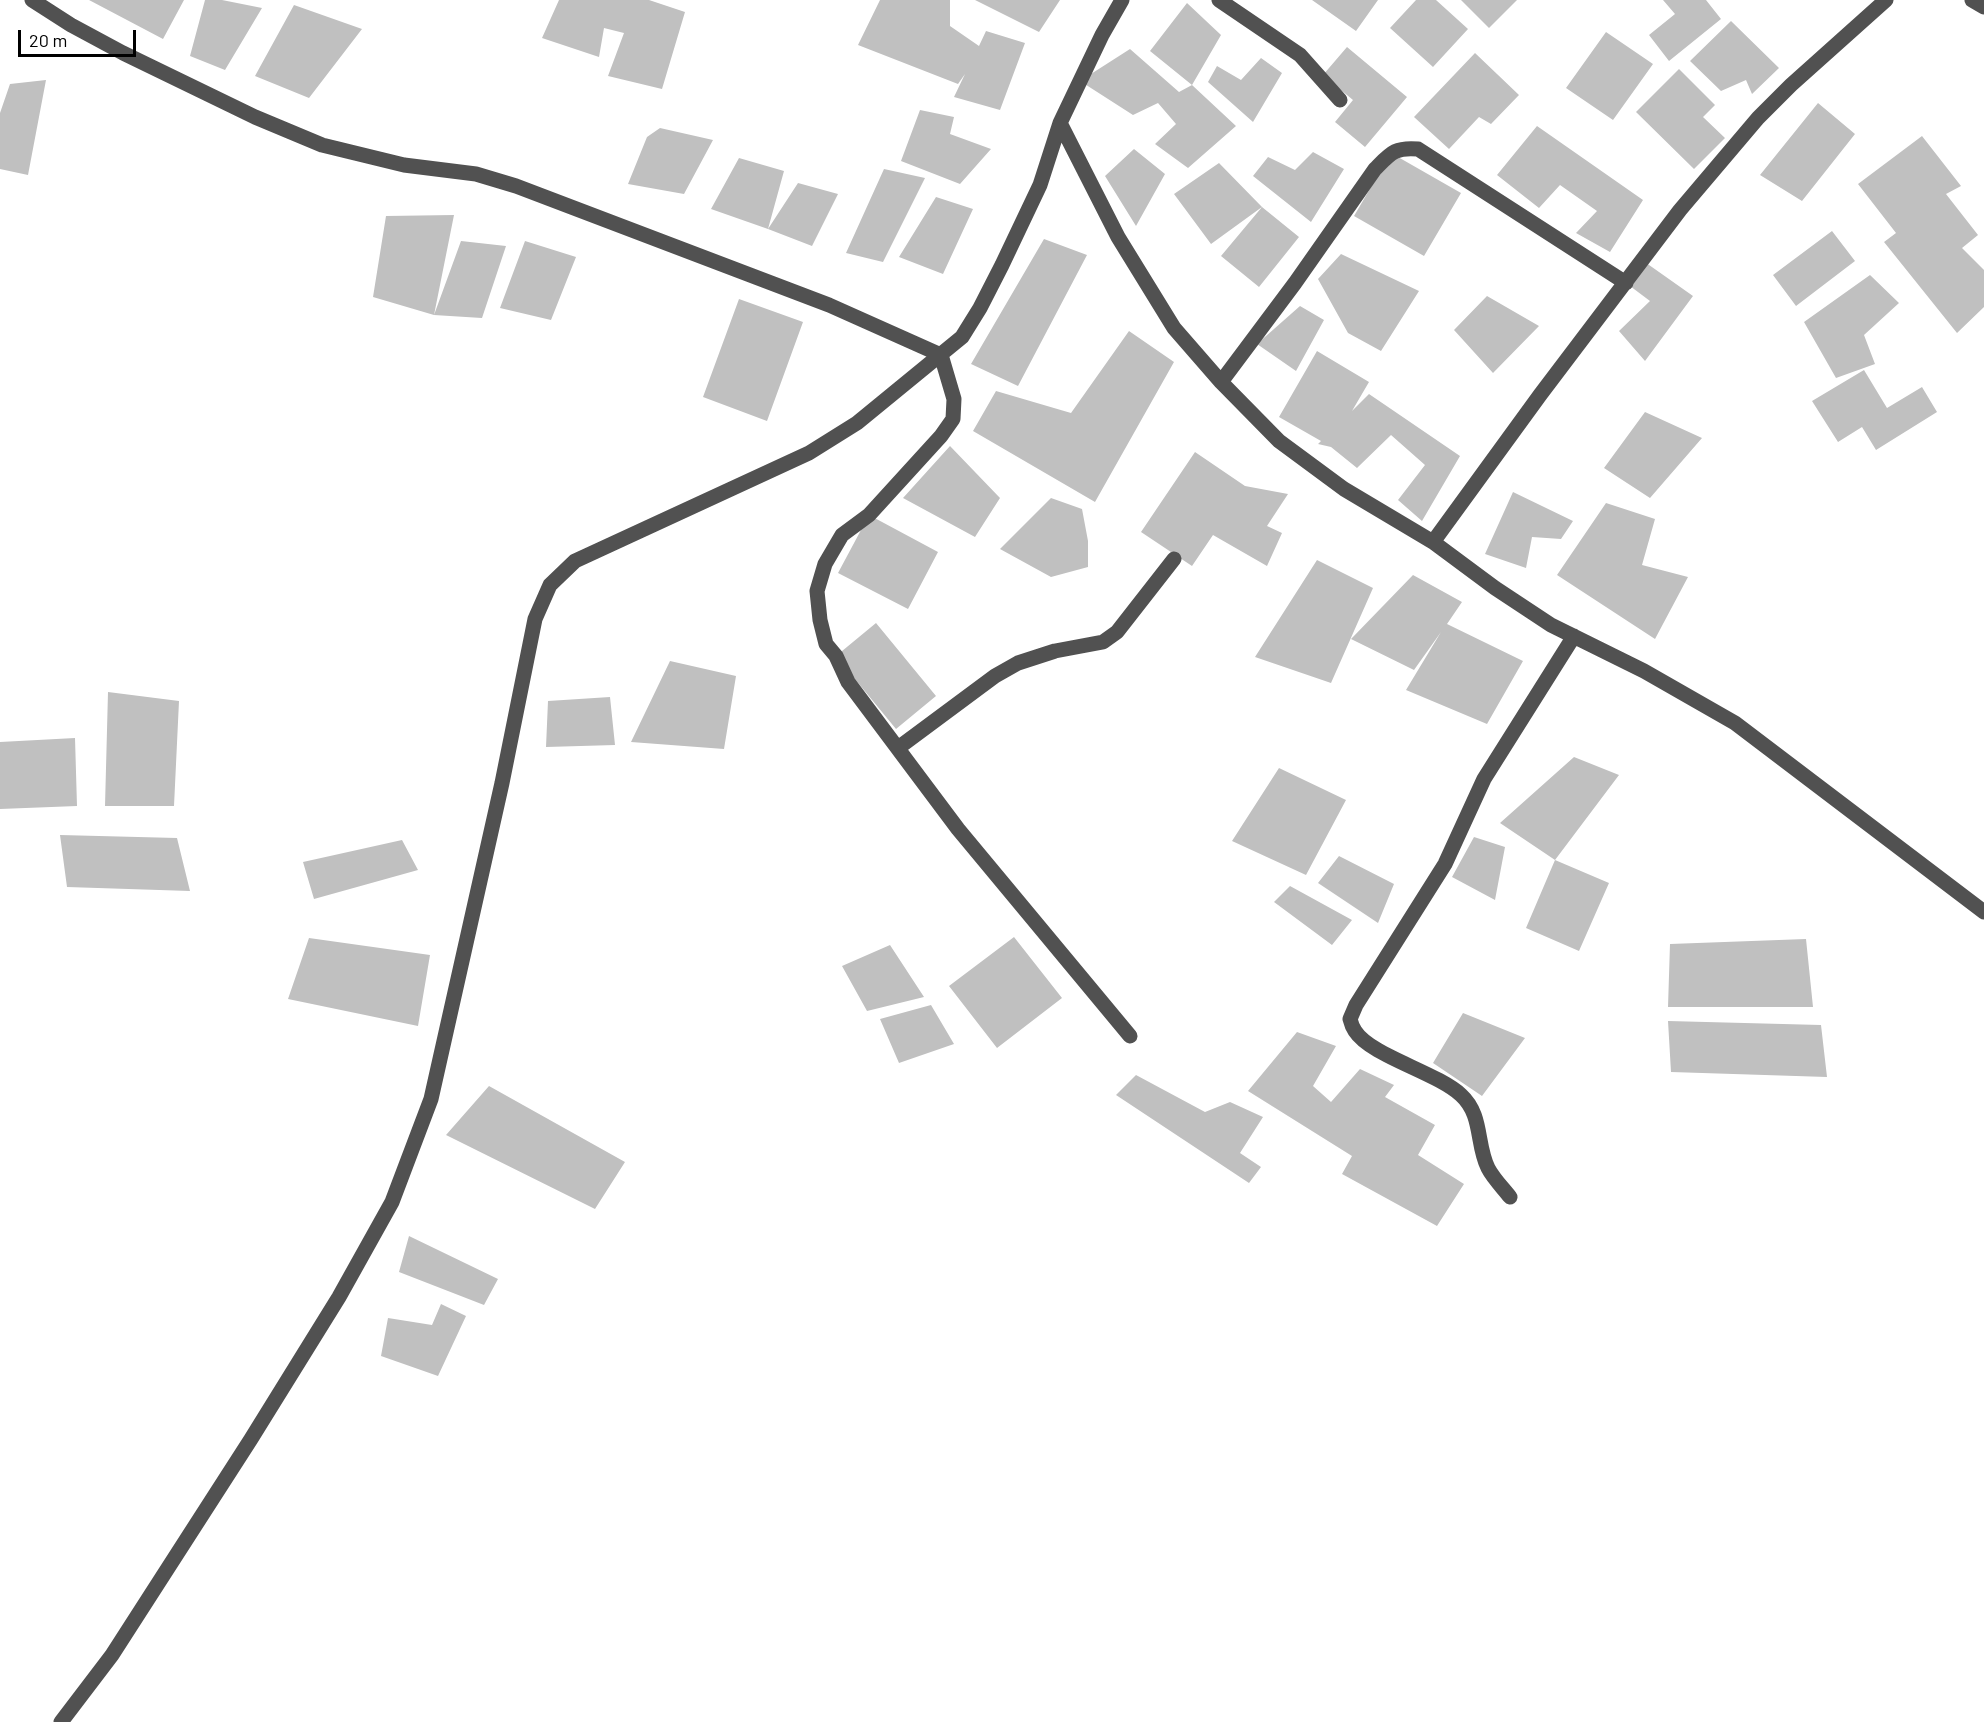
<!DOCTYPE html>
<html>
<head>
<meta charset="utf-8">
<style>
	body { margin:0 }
	#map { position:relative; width:1984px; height:1722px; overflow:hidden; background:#fff; font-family:Barlow,sans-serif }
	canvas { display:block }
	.scale { position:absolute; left:18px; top:30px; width:118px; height:27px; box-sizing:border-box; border:3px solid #000; border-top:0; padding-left:8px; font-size:18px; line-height:21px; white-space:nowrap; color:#000; -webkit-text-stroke:4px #fff; paint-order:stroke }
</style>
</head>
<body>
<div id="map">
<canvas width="1984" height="1722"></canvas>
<div class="scale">20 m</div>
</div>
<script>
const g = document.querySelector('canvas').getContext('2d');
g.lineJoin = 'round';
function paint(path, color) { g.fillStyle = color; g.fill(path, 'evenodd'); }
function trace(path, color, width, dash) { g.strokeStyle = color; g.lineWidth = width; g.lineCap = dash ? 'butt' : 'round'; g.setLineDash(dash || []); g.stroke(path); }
const building = new Path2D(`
	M89 0H184L163 39Z
	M205 0H222L262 8 225 70 190 56Z
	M559 0H649L685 12 662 89 608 76 624 33 604 28 599 57 542 38Z
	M880 0H950V26L979 46 986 31 1025 43 1000 110 954 97 965 74 958 84 858 45Z
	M975 0H1060L1039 32Z
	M1312 0H1378L1356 31Z
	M1416 0H1436L1468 29 1433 67 1390 28Z
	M1461 0H1517L1489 28Z
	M1663 0H1706L1721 19 1669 61 1649 35 1675 14Z
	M1187 3 1221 35 1192 85 1150 51Z
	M294 5 362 29 309 98 255 76Z
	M1731 21 1779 68 1752 94 1746 80 1721 91 1690 61Z
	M1606 32 1653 64 1613 120 1566 88Z
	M1347 47 1407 97 1365 147 1335 122 1353 100 1323 75Z
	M1130 49 1179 92 1192 85 1236 126 1188 168 1155 144 1176 124 1158 103 1133 115 1080 81Z
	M1475 53 1519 95 1491 124 1479 117 1449 149 1414 117Z
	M1261 58 1282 73 1253 122 1208 82 1217 66 1241 80Z
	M1679 69 1715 105 1703 117 1725 138 1694 169 1636 112Z
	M46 80 28 175 0 169V113L10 84Z
	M1818 103 1855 134 1802 201 1760 175Z
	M920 110 954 117 950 134 991 149 960 184 901 161Z
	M1537 126 1643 200 1610 252 1576 233 1597 211 1560 185 1539 208 1497 175Z
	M660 128 713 140 684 194 628 184 647 137Z
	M1922 136 1961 186 1946 194 1978 235 1962 248 1984 270V307L1957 333 1884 242 1896 233 1858 184Z
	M1134 149 1165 174 1136 226 1105 176Z
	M1313 152 1344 169 1311 222 1253 176 1268 157 1295 170Z
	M1391 153 1461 193 1424 256 1354 216Z
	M739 158 784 171 768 229 798 183 838 194 812 246 768 229 711 209Z
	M1219 163 1262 207 1211 244 1174 194Z
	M884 169 925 178 883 262 846 253Z
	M936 197 973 209 943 274 899 257Z
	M1262 207 1299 237 1259 287 1221 256Z
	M454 215 434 315 461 241 506 246 482 318 434 315 373 297 386 216Z
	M1832 231 1855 261 1796 306 1773 275Z
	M1044 239 1087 255 1018 386 971 364Z
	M525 241 576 257 551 320 500 308Z
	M1341 254 1419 291 1381 351 1348 333 1318 279Z
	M1642 260 1693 296 1645 361 1619 331 1650 301 1626 283Z
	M1870 275 1899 303 1864 335 1875 364 1836 378 1804 322Z
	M1487 296 1539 326 1493 373 1454 330Z
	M739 299 803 322 767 421 703 397Z
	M1300 306 1324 320 1296 371 1257 344Z
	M1129 331 1174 362 1095 502 973 431 996 391 1071 413Z
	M1317 351 1369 382 1352 411 1369 394 1460 456 1422 521 1398 500 1425 465 1391 435 1357 468 1331 447 1318 444 1321 441 1279 417Z
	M1864 370 1887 408 1922 387 1937 412 1876 450 1862 427 1838 442 1812 401Z
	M1645 412 1702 438 1650 498 1604 468Z
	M950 446 1000 498 975 537 903 498Z
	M1195 452 1245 486 1288 494 1267 526 1282 533 1267 566 1213 535 1192 566 1141 532Z
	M1513 492 1573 521 1561 539 1532 537 1526 568 1485 554Z
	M1051 498 1082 509 1088 541V567L1051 577 1000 549Z
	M1606 503 1655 519 1642 565 1688 577 1655 639 1557 575Z
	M869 515 938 552 908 609 838 573Z
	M1317 560 1373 588 1331 683 1255 657Z
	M1413 575 1462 602 1447 624 1523 661 1487 724 1406 690 1441 632 1414 670 1351 639Z
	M876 623 936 696 896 729 836 656Z
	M670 661 736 676 724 749 631 742Z
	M108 692 179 701 174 806H105Z
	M610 697 615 745 546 747 548 701Z
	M75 738 77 806 0 809V742Z
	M1574 757 1619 775 1555 860 1500 823Z
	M1279 768 1346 800 1306 875 1232 841Z
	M60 835 177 838 190 891 67 887Z
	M1474 837 1505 847 1495 900 1452 877Z
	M402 840 418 870 314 899 303 862Z
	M1339 856 1394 884 1378 923 1318 883Z
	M1555 860 1609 883 1579 951 1526 928Z
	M1290 886 1352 920 1332 945 1274 902Z
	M1014 937 1062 998 997 1048 949 986Z
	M309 938 430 955 418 1026 288 999Z
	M1806 939 1813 1007H1668L1670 944Z
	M890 945 924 997 867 1011 842 966Z
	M931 1005 954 1044 899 1063 880 1019Z
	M1463 1013 1525 1038 1482 1096 1433 1063Z
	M1668 1021 1821 1025 1827 1077 1671 1072Z
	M1297 1032 1336 1046 1313 1086 1331 1102 1360 1069 1394 1085 1385 1097 1435 1125 1418 1155 1464 1184 1437 1226 1342 1174 1352 1156 1248 1091Z
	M1136 1075 1205 1112 1230 1102 1263 1117 1240 1153 1261 1167 1249 1183 1116 1095Z
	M489 1086 625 1162 595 1209 446 1135Z
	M409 1236 498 1279 484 1305 399 1272Z
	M441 1304 466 1316 438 1376 381 1356 388 1318 432 1325Z`);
const minor = new Path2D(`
	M32 0 71 25 123 53 255 117 322 145 404 165 476 174 516 186 829 305 941 355 954 399 953 419 941 436 869 515 842 535 825 564 817 591 820 620 826 644 836 656 848 682 958 829 1130 1036
	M1219 0 1300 55 1340 100
	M1972 0 1984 7
	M1060 123 1118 237 1174 328 1221 382 1279 441 1344 489 1433 542 1495 588 1551 625 1644 671 1735 723 1984 912
	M1221 382 1295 283 1375 169C1391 153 1395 147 1418 149L1626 283
	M1433 542 1540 395 1680 210 1758 118 1791 85 1886 0
	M898 748 995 676 1018 663 1055 651 1103 642 1117 632 1174 559
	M1510 1197C1503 1188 1493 1178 1488 1168 1476 1144 1483 1115 1461 1095 1436 1072 1371 1056 1355 1031 1353 1028 1351 1023 1350 1019L1356 1005 1445 864 1484 779 1574 636
	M61 1722 112 1655 251 1439 339 1297 392 1202 431 1099 502 783 535 619 550 585 575 561 809 453 857 423 962 337 980 308 1002 265 1040 185 1060 123 1102 35 1122 0`);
paint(building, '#c0c0c0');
trace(minor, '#515151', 15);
</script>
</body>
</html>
